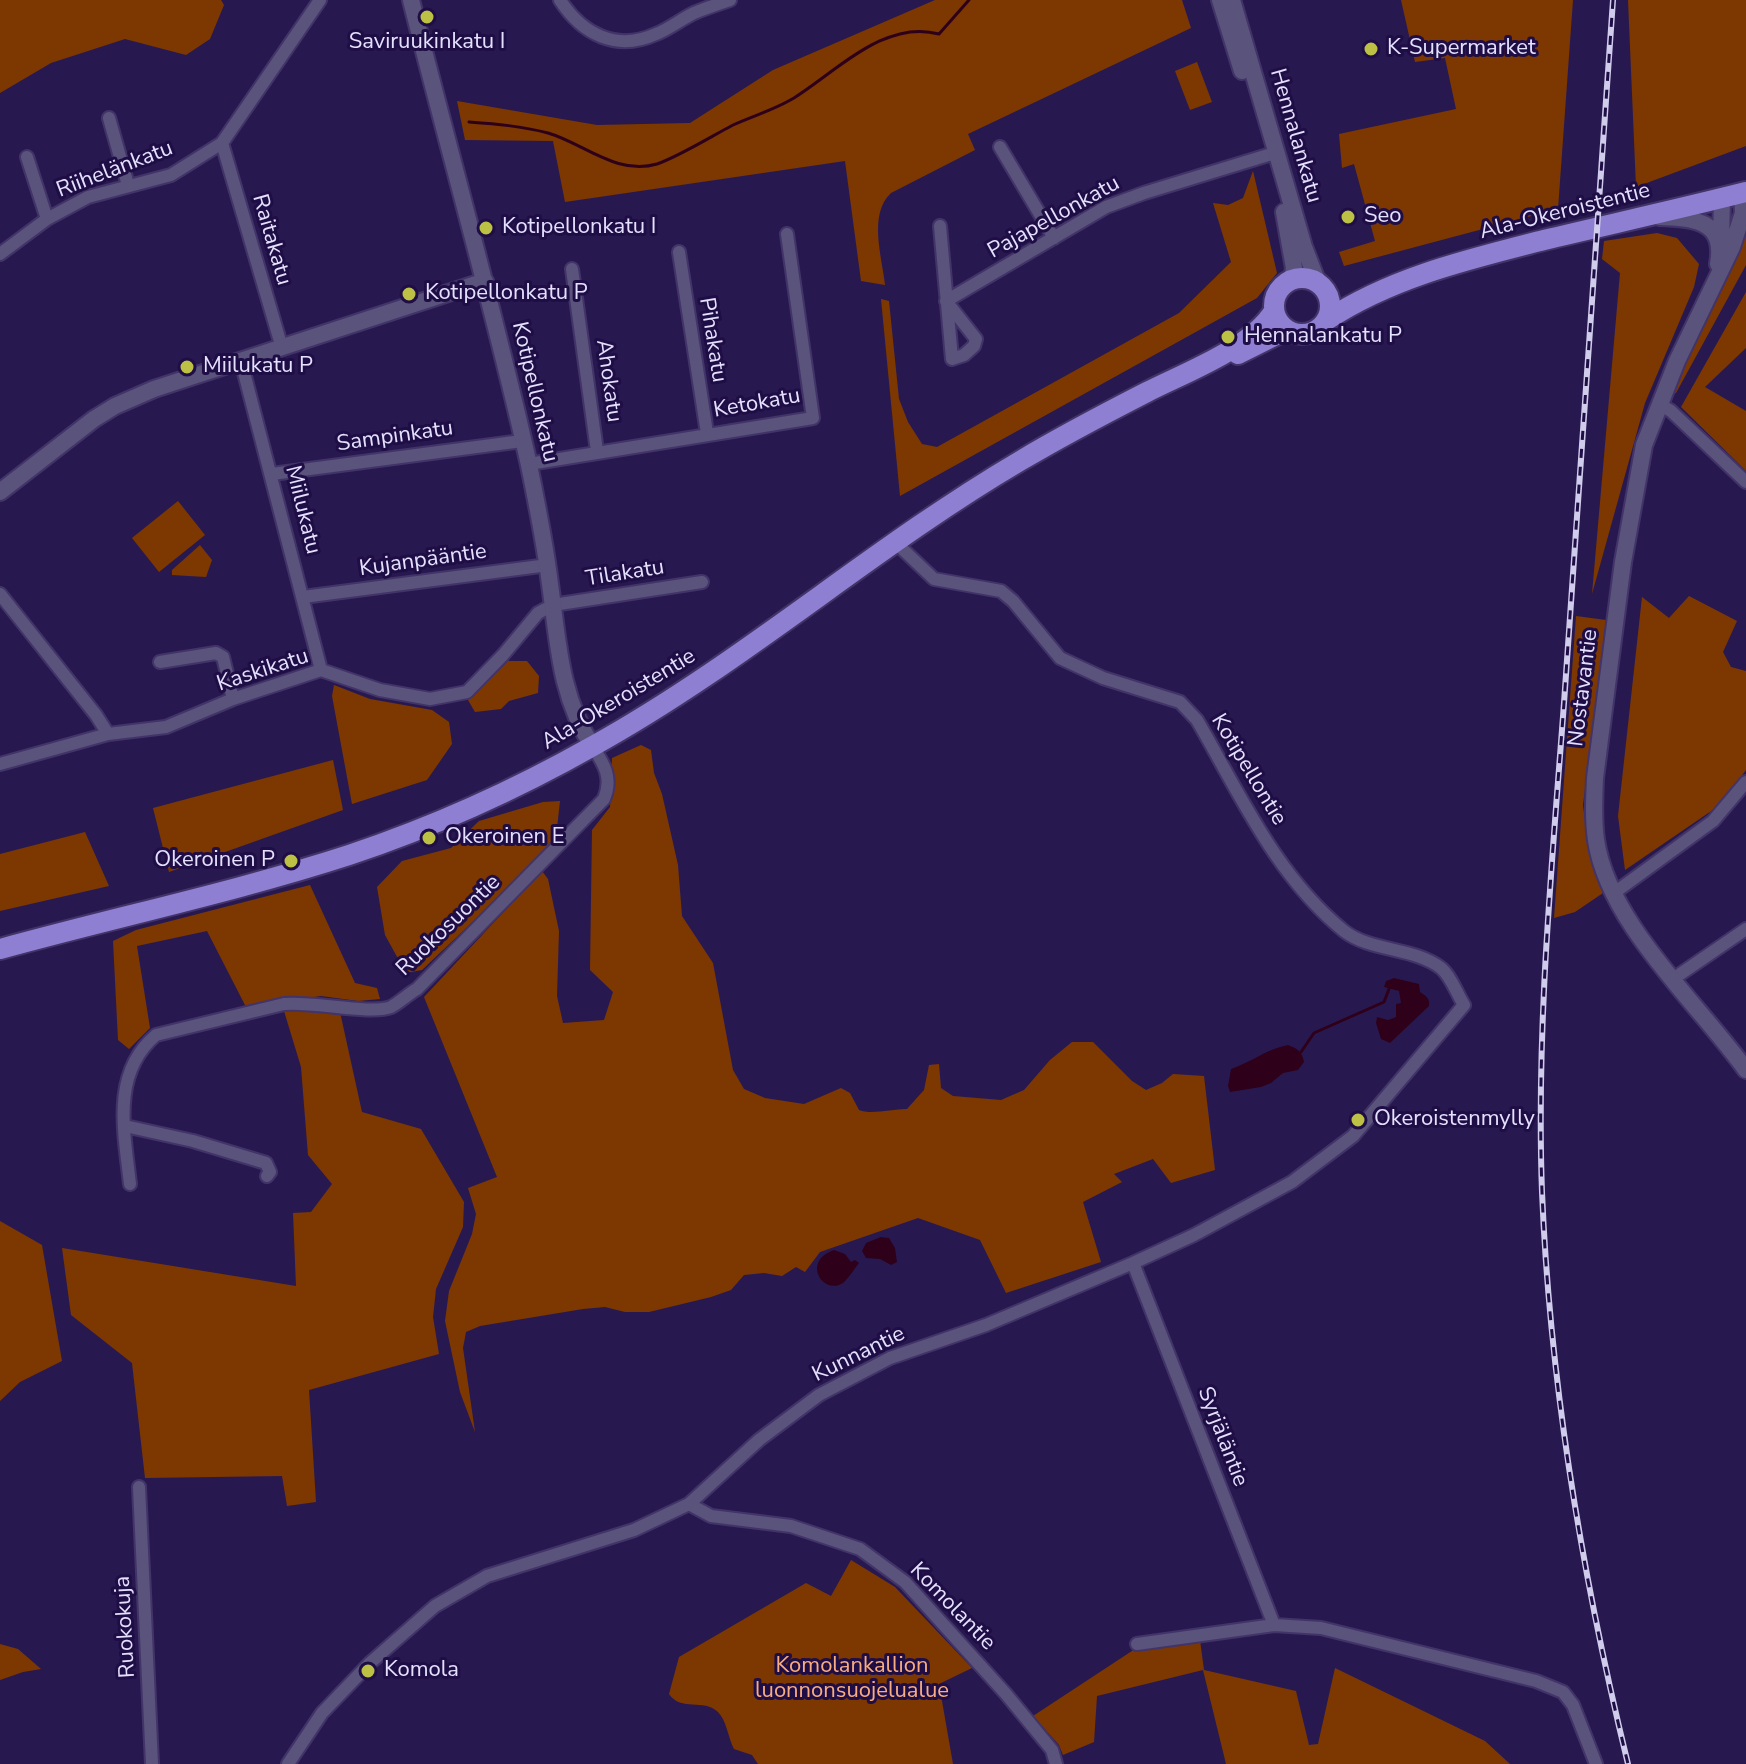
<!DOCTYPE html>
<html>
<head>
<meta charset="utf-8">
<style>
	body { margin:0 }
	canvas { display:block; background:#281850 }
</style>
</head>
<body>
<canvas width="1746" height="1764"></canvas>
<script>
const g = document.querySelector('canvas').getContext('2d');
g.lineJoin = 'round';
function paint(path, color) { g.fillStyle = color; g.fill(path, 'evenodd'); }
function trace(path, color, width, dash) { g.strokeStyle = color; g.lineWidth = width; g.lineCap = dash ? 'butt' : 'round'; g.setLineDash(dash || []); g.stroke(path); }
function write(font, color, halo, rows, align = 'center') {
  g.font = font + ' "Nunito Sans",sans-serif'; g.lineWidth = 6; g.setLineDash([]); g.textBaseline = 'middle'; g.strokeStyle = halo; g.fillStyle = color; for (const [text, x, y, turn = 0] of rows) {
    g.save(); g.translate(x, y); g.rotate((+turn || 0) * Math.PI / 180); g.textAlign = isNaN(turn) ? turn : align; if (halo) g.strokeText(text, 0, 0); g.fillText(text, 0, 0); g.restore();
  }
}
const green = new Path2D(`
	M0 0H221L224 5 210 39 186 55 125 39 51 63 0 93Z
	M935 0H1182L1191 28 968 134 975 150 891 193C868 214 882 257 885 285L861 281 845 161 565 202 553 141 465 140 457 101 597 125 690 123 773 70Z
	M1401 0H1573L1558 209 1344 266 1339 252 1375 241 1354 164 1342 168 1339 134 1456 109 1445 58 1415 62Z
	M1628 0H1746V146L1636 187Z
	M1197 62 1212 102 1190 110 1175 71Z
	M1253 171 1277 273 1257 298 900 496 881 299 889 301 899 399 908 422 922 444 937 447 1179 313 1231 262 1213 203 1228 205 1243 198Z
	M1746 221V265L1676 393 1672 394 1674 386Z
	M1657 233 1677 238 1699 264 1694 287 1645 403 1592 594 1620 273 1602 259 1604 241Z
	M1746 292V348L1705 387 1746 411V471L1681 407Z
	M178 501 205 535 159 572 132 538Z
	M200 545 212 560 206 577 172 575V570Z
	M1689 596 1737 621 1723 652 1731 667 1746 671V770L1720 805 1625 870 1618 816 1642 597 1669 618Z
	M1576 616 1606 620 1583 805 1589 853 1603 893 1575 912 1554 918Z
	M508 661H527L539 676 538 693 509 701 501 709 475 712 468 700Z
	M334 685 370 699 432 710 449 722 452 744 427 780 352 804 332 696Z
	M641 745 651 750 654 773 662 794 678 865 682 916 713 963 733 1070 744 1089 765 1098 804 1104 841 1088 850 1093 859 1110C871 1115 892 1109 907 1109L924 1090 929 1065 939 1064 941 1088 953 1096 1001 1100 1024 1090 1050 1060 1072 1042H1093L1132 1081 1146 1090 1162 1083 1173 1074 1204 1076 1215 1170 1171 1183 1153 1159 1114 1174 1122 1182 1083 1202 1101 1262 1006 1293 980 1240 918 1218 820 1252 805 1272 796 1267 782 1276 764 1273 744 1275 731 1290 711 1297 649 1312H625L605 1307 583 1309 480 1326 466 1332 463 1348 475 1432 460 1392 445 1321 449 1291 472 1234 476 1214 468 1188 497 1177 424 997 542 871 548 879 559 931 557 996 563 1023 604 1020 613 992 590 970 592 830 610 807 612 758Z
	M333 760 343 810 169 872 153 808Z
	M560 801 556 837 543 855 422 970 406 973 385 935 377 887 402 861 451 848 479 821 543 802Z
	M85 832 109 886 0 911V854Z
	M310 885 355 983 377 988 380 999 358 1001 321 996 246 1007 207 931 137 946 150 1028 129 1049 118 1040 113 941 136 930Z
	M304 1009 340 1012 362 1112 421 1129 464 1202 463 1227 436 1289 433 1317 439 1354 309 1390 316 1502 287 1506 282 1476 145 1478 132 1363 71 1315 62 1248 296 1286 293 1213 311 1212 332 1184 308 1155 301 1067 284 1011Z
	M0 1221 42 1245 62 1361 20 1382 0 1401Z
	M851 1560 895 1587 972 1668 939 1684 953 1764H758L752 1755 734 1749C728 1738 727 1721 718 1712 704 1698 681 1712 669 1694L679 1657 806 1583 831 1596Z
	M1200 1640 1204 1670 1296 1691 1309 1745 1318 1744 1335 1668 1485 1741 1510 1764H1226L1203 1670 1097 1696 1094 1742 1063 1755 1059 1745 1033 1716 1138 1647Z
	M0 1644 18 1649 41 1669 23 1672 0 1680Z`);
const water = new Path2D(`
	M1394 978 1419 984 1420 992C1426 996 1430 998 1429 1006L1390 1043 1381 1039 1376 1023 1377 1017 1388 1020 1396 1017V1004L1401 1003 1399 991 1384 987 1386 981Z
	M1288 1045C1298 1049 1302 1051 1304 1062L1298 1070 1283 1073 1271 1083 1261 1087 1230 1092 1228 1086 1231 1069C1252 1062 1266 1049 1288 1045Z
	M881 1237 889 1238 895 1248 897 1262 891 1265 880 1259 866 1258 862 1251 866 1243Z
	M834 1250 845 1254 851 1262 855 1260 859 1263C854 1269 849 1278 843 1283 823 1296 801 1261 834 1250Z`);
const stream = new Path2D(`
	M469 122C496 124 521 126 548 133 583 143 617 176 657 164 678 157 712 136 733 125 753 116 776 109 794 98 837 71 885 19 939 34L969 0
	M1301 1052 1314 1033 1384 1002 1389 989`);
const minor = new Path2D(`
	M560 0C582 34 616 52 656 34 670 29 681 19 694 13 706 8 718 4 730 0
	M109 118 128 185
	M222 143 282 348
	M1000 147 1054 238
	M27 157 47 219
	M940 226 952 359 964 355 974 346 976 339 946 301
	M679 252 707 433
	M0 254 47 219 88 197 171 175 222 143 320 0
	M572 269 597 451
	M946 301 1106 207 1144 193 1278 152
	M241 361 321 670
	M1659 404 1671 411 1746 482
	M529 464 813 418 787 234
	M272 474 522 441
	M0 594 96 715 108 734
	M303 597 548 565
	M160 662 216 653 223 657 233 699
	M0 764 108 734 166 727 233 699 321 670 380 690 430 699 467 692 503 655 538 613 553 605 702 582
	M1614 893 1713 821 1746 782
	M1673 979 1746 929
	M125 1126 193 1141 266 1163 270 1172 267 1176
	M130 1184C124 1131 111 1073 156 1035L284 1004C312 1001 371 1015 391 1007 399 1003 408 994 417 989L604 799C613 778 604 764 593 747
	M1133 1263 1274 1625
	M139 1487 152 1764
	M689 1504 711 1516 791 1526 860 1549 905 1582 1006 1694 1052 1750 1056 1764
	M1137 1644 1274 1625 1321 1628 1536 1681 1563 1692 1573 1705 1596 1764
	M288 1764 322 1713 370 1663 435 1606 487 1576 634 1530 689 1504 759 1440 819 1395 890 1358 986 1325 1133 1263 1194 1235 1292 1182 1353 1136 1464 1005C1457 994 1451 976 1441 968 1414 947 1371 952 1344 931 1276 876 1240 794 1197 720L1180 702 1103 678 1060 658 1013 601 1001 591 934 579 895 542`);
const tertiary = new Path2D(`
	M411 0C450 155 494 309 529 465 537 504 545 544 550 584 558 641 560 698 593 747
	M1220 0 1242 71
	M1232 0 1304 247 1318 283
	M1742 193 1743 213 1732 247 1677 361 1644 445 1623 562 1595 778C1594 799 1593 819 1596 840 1608 923 1698 1003 1746 1070
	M1284 212 1294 268 1292 280
	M1659 217C1693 218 1726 220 1718 264
	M1721 244 1722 198
	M0 492 94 419 115 406 154 389 485 281`);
const primary = new Path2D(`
	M1274 306a28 28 0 1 1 56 0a28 28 0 1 1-56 0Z
	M1327 320C1392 277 1470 259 1544 240 1611 224 1679 209 1746 192
	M1238 354 1286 330
	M0 949C116 917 235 892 349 855 433 827 517 789 593 746 743 663 872 548 1020 461 1062 436 1104 414 1147 392 1186 372 1250 349 1274 311`);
const rail = new Path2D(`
	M1613 0C1597 234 1580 468 1564 703 1552 865 1536 1029 1542 1192 1550 1386 1582 1576 1628 1764`);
const markers = [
	[427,17,8,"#bcc044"],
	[1371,49,8,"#bcc044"],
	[1348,217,8,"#bcc044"],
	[486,228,8,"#bcc044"],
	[409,294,8,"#bcc044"],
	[1228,337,8,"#bcc044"],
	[187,367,8,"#bcc044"],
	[429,838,8,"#bcc044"],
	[291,861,8,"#bcc044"],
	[1358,1120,8,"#bcc044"],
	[368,1671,8,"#bcc044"]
];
const poiNames = [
	["Saviruukinkatu I",427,43,"center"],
	["K-Supermarket",1387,49],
	["Seo",1364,217],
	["Kotipellonkatu I",502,228],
	["Kotipellonkatu P",425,294],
	["Hennalankatu P",1244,337],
	["Miilukatu P",203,367],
	["Okeroinen E",445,838],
	["Okeroinen P",275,861,"right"],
	["Okeroistenmylly",1374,1120],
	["Komola",384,1671]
];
const streetNames = [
	["Hennalankatu",1295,136,74],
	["Riihelänkatu",115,170,-21],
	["Ala-Okeroistentie",1565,212,-14],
	["Pajapellonkatu",1054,218,-29],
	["Raitakatu",271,240,74],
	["Pihakatu",712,340,81],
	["Ahokatu",608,381,82],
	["Kotipellonkatu",534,392,77],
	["Ketokatu",757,404,-10],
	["Sampinkatu",395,437,-8],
	["Miilukatu",302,510,76],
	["Kujanpääntie",423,561,-8],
	["Tilakatu",625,574,-9],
	["Kaskikatu",263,671,-18],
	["Nostavantie",1584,688,-83],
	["Ala-Okeroistentie",619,700,-31],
	["Kotipellontie",1248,770,59],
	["Ruokosuontie",449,926,-44],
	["Kunnantie",859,1355,-26],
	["Syrjäläntie",1222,1437,69],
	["Komolantie",952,1607,46],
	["Ruokokuja",126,1627,-93]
];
const parkNames = [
	["Komolankallion",852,1667],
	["luonnonsuojelualue",852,1692]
];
paint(green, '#7c3800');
paint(water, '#2e0019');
trace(stream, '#2e0019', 3);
trace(minor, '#423468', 16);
trace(tertiary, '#423468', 20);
trace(primary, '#423468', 24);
trace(minor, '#5a537c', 12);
trace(tertiary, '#5a537c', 16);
trace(primary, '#8f7fd3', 20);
trace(rail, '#d0ccec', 6);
trace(rail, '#1f0d45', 3, [9]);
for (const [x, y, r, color] of markers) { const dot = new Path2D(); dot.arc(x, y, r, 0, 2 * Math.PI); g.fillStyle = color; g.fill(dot); trace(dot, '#1f0d45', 3); }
write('22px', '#e4e1fe', '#1f0d45', poiNames, 'left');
write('22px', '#e4e1fe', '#1f0d45', streetNames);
write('22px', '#f8ad81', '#1f0d45', parkNames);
</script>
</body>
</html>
